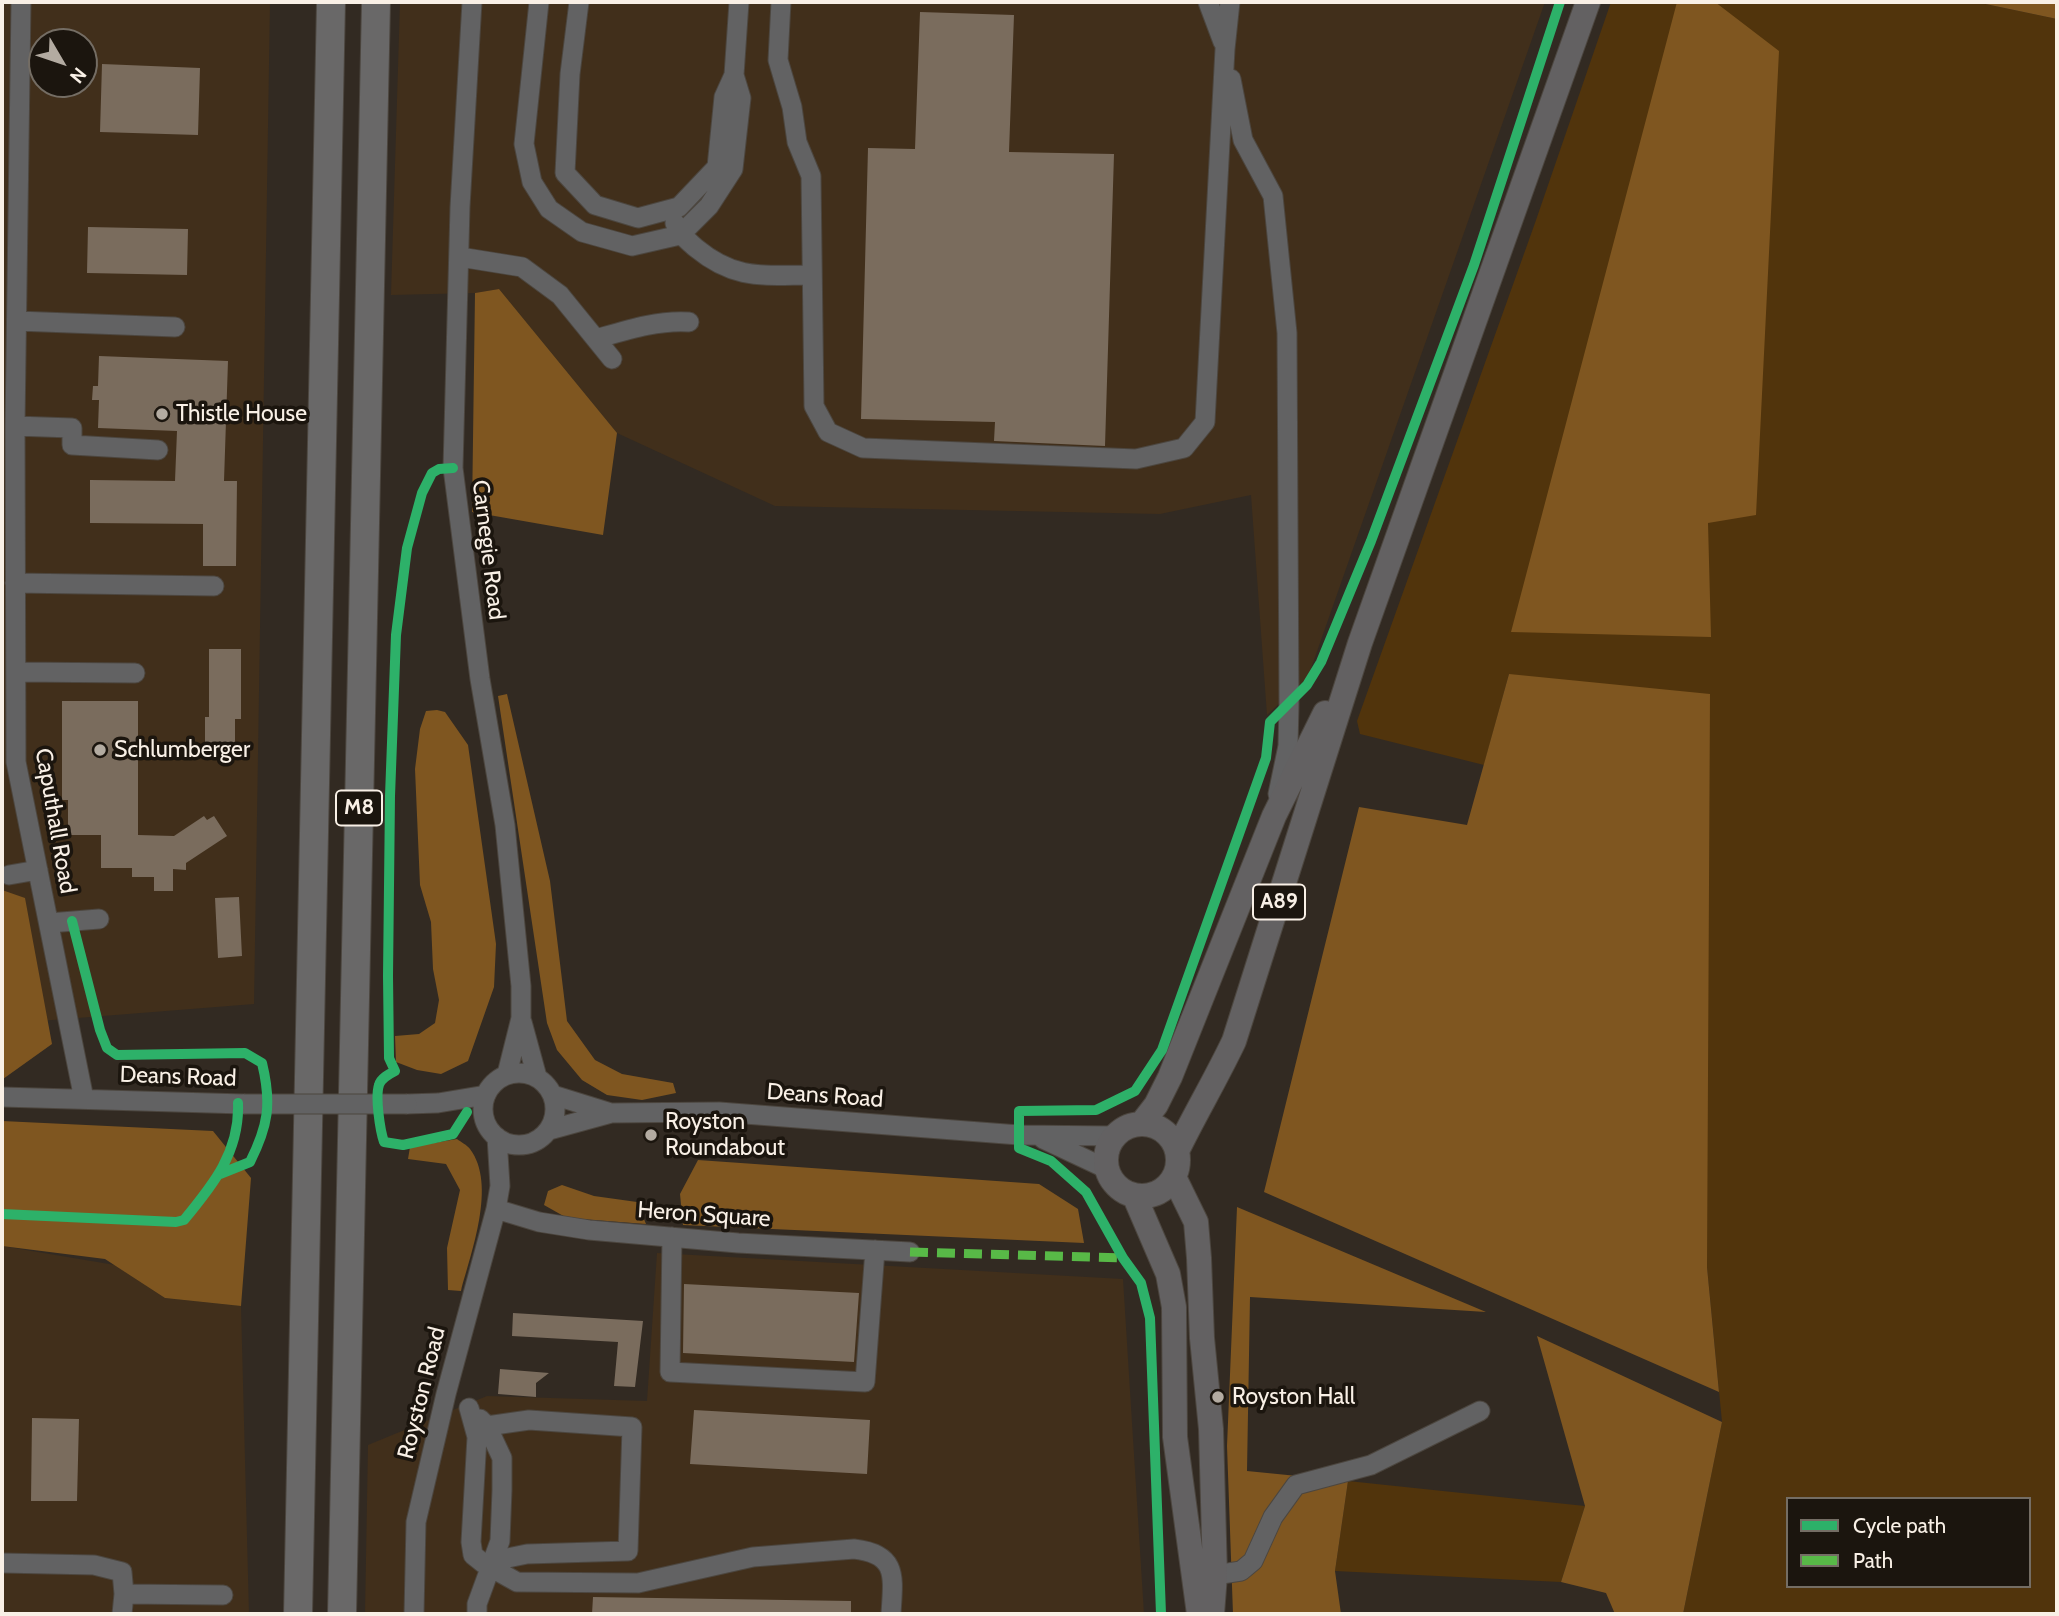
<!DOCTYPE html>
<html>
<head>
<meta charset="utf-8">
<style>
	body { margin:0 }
	#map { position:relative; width:2059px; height:1616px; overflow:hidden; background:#322a22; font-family:Cabin,sans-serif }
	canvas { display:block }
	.frame { position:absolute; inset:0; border:4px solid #f9f0e6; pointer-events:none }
	.legend { position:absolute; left:1786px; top:1497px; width:245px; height:91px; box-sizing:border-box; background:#1b150e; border:2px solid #746d64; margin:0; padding:9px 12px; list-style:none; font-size:21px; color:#f9f0e6 }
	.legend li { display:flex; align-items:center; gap:14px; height:35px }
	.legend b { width:35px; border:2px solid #746d64 }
	.north { position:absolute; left:28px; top:28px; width:70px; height:70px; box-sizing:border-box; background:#1b150e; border:2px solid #746d64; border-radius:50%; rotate:129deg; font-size:19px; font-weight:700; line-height:28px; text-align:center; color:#f9f0e6 }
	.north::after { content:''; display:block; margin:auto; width:24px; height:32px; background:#b3aba1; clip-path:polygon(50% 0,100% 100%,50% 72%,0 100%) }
</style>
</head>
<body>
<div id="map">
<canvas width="2059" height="1616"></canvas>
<div class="frame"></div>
<ul class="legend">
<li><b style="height:9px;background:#2db169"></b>Cycle path</li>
<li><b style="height:9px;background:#58b947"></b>Path</li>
</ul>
<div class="north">N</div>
</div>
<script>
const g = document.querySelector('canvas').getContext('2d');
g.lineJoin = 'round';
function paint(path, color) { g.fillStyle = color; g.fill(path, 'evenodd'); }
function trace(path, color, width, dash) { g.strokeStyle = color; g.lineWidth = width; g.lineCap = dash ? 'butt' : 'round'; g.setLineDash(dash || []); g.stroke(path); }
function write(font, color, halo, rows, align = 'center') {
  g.font = font + ' Cabin,sans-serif'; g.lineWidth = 7; g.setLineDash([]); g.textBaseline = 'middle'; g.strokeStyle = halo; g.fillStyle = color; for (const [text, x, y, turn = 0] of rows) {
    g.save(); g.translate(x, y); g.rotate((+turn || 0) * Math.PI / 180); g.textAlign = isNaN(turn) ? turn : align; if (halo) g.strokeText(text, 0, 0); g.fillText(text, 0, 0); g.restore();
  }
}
const built = new Path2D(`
	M2 2H270L254 1004 2 1024ZM42 42H84V84H42Z
	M400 2H1545L1308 677 1267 715 1251 495 1160 514 775 506 617 433 499 289 475 293 391 295Z
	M2 1246 115 1265 165 1298 241 1306 249 1614H2Z
	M657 1253 1123 1279 1144 1614H365L368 1445 487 1396 647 1401Z`);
const green = new Path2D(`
	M1611 2H1976L2057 19V1614H1683L1722 1422 1707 1267 1509 674 1484 765 1360 734 1357 721 1535 223ZM1788 1499H2029V1586H1788Z
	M1348 1481 1585 1506 1561 1582 1335 1571Z`);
const forest = new Path2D(`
	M1677 2H1715L1779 51 1756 515 1708 523 1711 637 1511 632Z
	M1976 2H2057V19Z
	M499 289 617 433 603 535 472 512 475 293Z
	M1509 674 1710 694 1707 1267 1719 1392 1264 1192 1359 807 1467 825Z
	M507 694 550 881 567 1021 595 1060 622 1074 673 1083 676 1093 642 1100 607 1095 582 1080 557 1050 547 1023 498 696Z
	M437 710 445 712 468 745 496 944 494 987 468 1061 441 1074 417 1070 396 1062 395 1036 419 1034 435 1023 439 1000 433 969 431 922 420 885 415 769 420 729 426 711Z
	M2 890 25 898 52 1044 3 1079Z
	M2 1121 213 1131 251 1178 241 1306 165 1298 105 1259 2 1246Z
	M457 1139C461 1142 467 1145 470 1149 497 1185 471 1252 461 1291L448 1290 447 1248 460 1190 446 1164 408 1159 410 1147Z
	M698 1160 1039 1184 1078 1209 1084 1243 683 1225 680 1194Z
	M562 1185 594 1196 637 1202 646 1224 567 1218 544 1205 548 1191Z
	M1237 1207 1486 1312 1250 1297 1247 1471 1348 1481 1335 1571 1341 1614H1233L1227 1446Z
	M1537 1336 1722 1422 1683 1614H1615L1606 1593 1561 1582 1585 1506Z`);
const building = new Path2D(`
	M920 12 1014 15 1009 152 1114 154 1105 446 994 441 995 422 861 419 868 148 915 149Z
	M102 64 200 68 198 135 100 132Z
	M88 227 188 229 187 275 87 273Z
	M99 356 228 361 224 481H237L236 566H203V524L90 523V480L175 481 177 431 98 428 99 400H92L93 386H98Z
	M209 649H241V719H235V751H205V717H209Z
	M62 701H138V835L174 836 204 816 207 820 214 816 227 836 186 863V870L173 869V891H154V877H132V868H101V835H68V800H62Z
	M239 897 242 956 218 958 215 898Z
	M684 1284 859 1293 854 1362 683 1353Z
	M513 1313 643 1321 635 1387 614 1386 618 1342 512 1336Z
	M500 1369 549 1373 536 1383V1397L498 1394Z
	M694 1410 870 1420 867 1474 690 1464Z
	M32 1418 79 1419 77 1501H31Z
	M593 1597 851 1601V1614H592Z`);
const minor = new Path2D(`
	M21 2 15 426 16 762 84 1099
	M472 2 460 207 453 468 480 679 505 825 521 986V1018L507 1074
	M539 2 524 144 532 182 549 209 582 232 632 246 680 235 709 206 733 169 741 98 734 75
	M579 2 570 74 565 173 595 205 638 218 679 207 717 167 724 97 734 75 739 2
	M781 2 778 60 792 107 797 142 811 176 814 406 828 432 863 448 1136 459 1184 448 1205 422 1225 49 1230 2
	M1208 2 1223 42
	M1231 79 1243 140 1273 196 1287 333 1289 705 1288 746 1278 794
	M675 223C680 235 687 240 696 248 736 281 764 275 812 275
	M460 257 522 267 560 295 612 359
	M17 321 175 327
	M596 339C627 330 657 320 689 322
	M15 426 72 428V445L158 450
	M15 583 214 586
	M16 672 135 673
	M9 875 38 870
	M49 923 99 919
	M522 1022 537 1077
	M483 1109a36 36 0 1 1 72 0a36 36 0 1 1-72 0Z
	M553 1095 611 1113
	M2 1097 244 1104
	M407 1104 438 1103 486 1095
	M549 1130 611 1113 719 1112 1019 1135 1114 1136
	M1043 1139 1107 1169
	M496 1209 539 1222 589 1230 738 1243 910 1252
	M672 1237 670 1372 865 1382 875 1250
	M469 1408 477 1437 471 1542 473 1555 483 1563 517 1582 638 1583 753 1557 854 1549C899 1554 893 1578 891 1614
	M487 1426 529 1420 632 1427 628 1551 527 1554 493 1561
	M2 1563 94 1565 122 1572 124 1594 223 1595
	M1215 1575 1241 1571 1253 1561 1273 1517 1296 1485 1371 1465 1480 1411
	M122 1614 124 1594
	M414 1614 416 1522 446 1394 496 1209 500 1186 497 1137
	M477 1614V1604L500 1541 502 1490V1458L487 1426 480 1419`);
const major = new Path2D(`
	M1142 1123 1156 1105 1170 1077 1274 816 1325 713
	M1106 1160a36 36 0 1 1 72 0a36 36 0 1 1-72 0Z
	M1177 1151C1195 1114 1216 1079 1234 1041L1360 643 1588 2
	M1174 1177 1196 1222 1199 1258 1202 1338 1211 1429 1215 1575 1212 1614
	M1134 1195 1168 1274 1174 1307 1175 1437 1199 1614`);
const highway = new Path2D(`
	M298 1614 331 2
	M342 1614 376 2`);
const minorBridge = new Path2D(`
	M244 1104H407`);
const quiet = new Path2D(`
	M910 1252 1123 1258`);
const cycleway = new Path2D(`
	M453 468 439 469 432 473 422 493 407 548 396 635 390 796 388 976 389 1058 395 1071C389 1074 381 1078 379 1085 375 1097 380 1130 384 1142L403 1145 453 1134 467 1112
	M72 921 100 1030 107 1048 117 1055 245 1053 262 1063C272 1104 268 1126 250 1162L220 1174
	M2 1214 176 1222 184 1220C213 1185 240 1152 238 1103
	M1161 1614 1150 1318 1141 1283 1123 1258 1086 1192 1051 1161 1019 1148V1111L1096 1110 1135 1091 1162 1050 1266 758 1270 722 1307 685 1321 662 1371 541 1474 265 1560 2`);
const markers = [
	[162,414,7,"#b3aba1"],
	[100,750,7,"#b3aba1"],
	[651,1135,7,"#b3aba1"],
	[1218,1397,7,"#b3aba1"]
];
const shields = [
	[359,808,46],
	[1279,902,52]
];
const shieldNames = [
	["M8",359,808],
	["A89",1279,902]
];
const poiNames = [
	["Thistle House",176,414],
	["Schlumberger",114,750],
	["Royston",665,1122],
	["Roundabout",665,1148],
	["Royston Hall",1232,1397]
];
const streetNames = [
	["Carnegie Road",488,550,83],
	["Caputhall Road",55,821,80],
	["Deans Road",178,1077,2],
	["Deans Road",825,1096,4],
	["Heron Square",704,1215,4],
	["Royston Road",422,1393,-76]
];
paint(built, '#412f1b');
paint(green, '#51340c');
paint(forest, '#7f5620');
paint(building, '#7a6c5d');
trace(minor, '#4c463f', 21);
trace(major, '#4c463f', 26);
trace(highway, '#4c463f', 30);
trace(minor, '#626263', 19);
trace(major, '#636162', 24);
trace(highway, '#696868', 28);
trace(minorBridge, '#4c463f', 21, []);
trace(minorBridge, '#626263', 19);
trace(quiet, '#58b947', 9, [18, 9]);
trace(cycleway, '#2db169', 10);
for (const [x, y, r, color] of markers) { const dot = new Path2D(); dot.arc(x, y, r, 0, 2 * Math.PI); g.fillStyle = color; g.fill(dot); trace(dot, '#1b150e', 2.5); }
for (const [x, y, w] of shields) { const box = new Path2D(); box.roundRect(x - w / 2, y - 17.5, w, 35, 5); g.fillStyle = '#1b150e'; g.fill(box); trace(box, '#f9f0e6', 2); }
write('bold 21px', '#f9f0e6', null, shieldNames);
write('23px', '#f9f0e6', '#1b150e', poiNames, 'left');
write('23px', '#f9f0e6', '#1b150e', streetNames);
</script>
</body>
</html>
